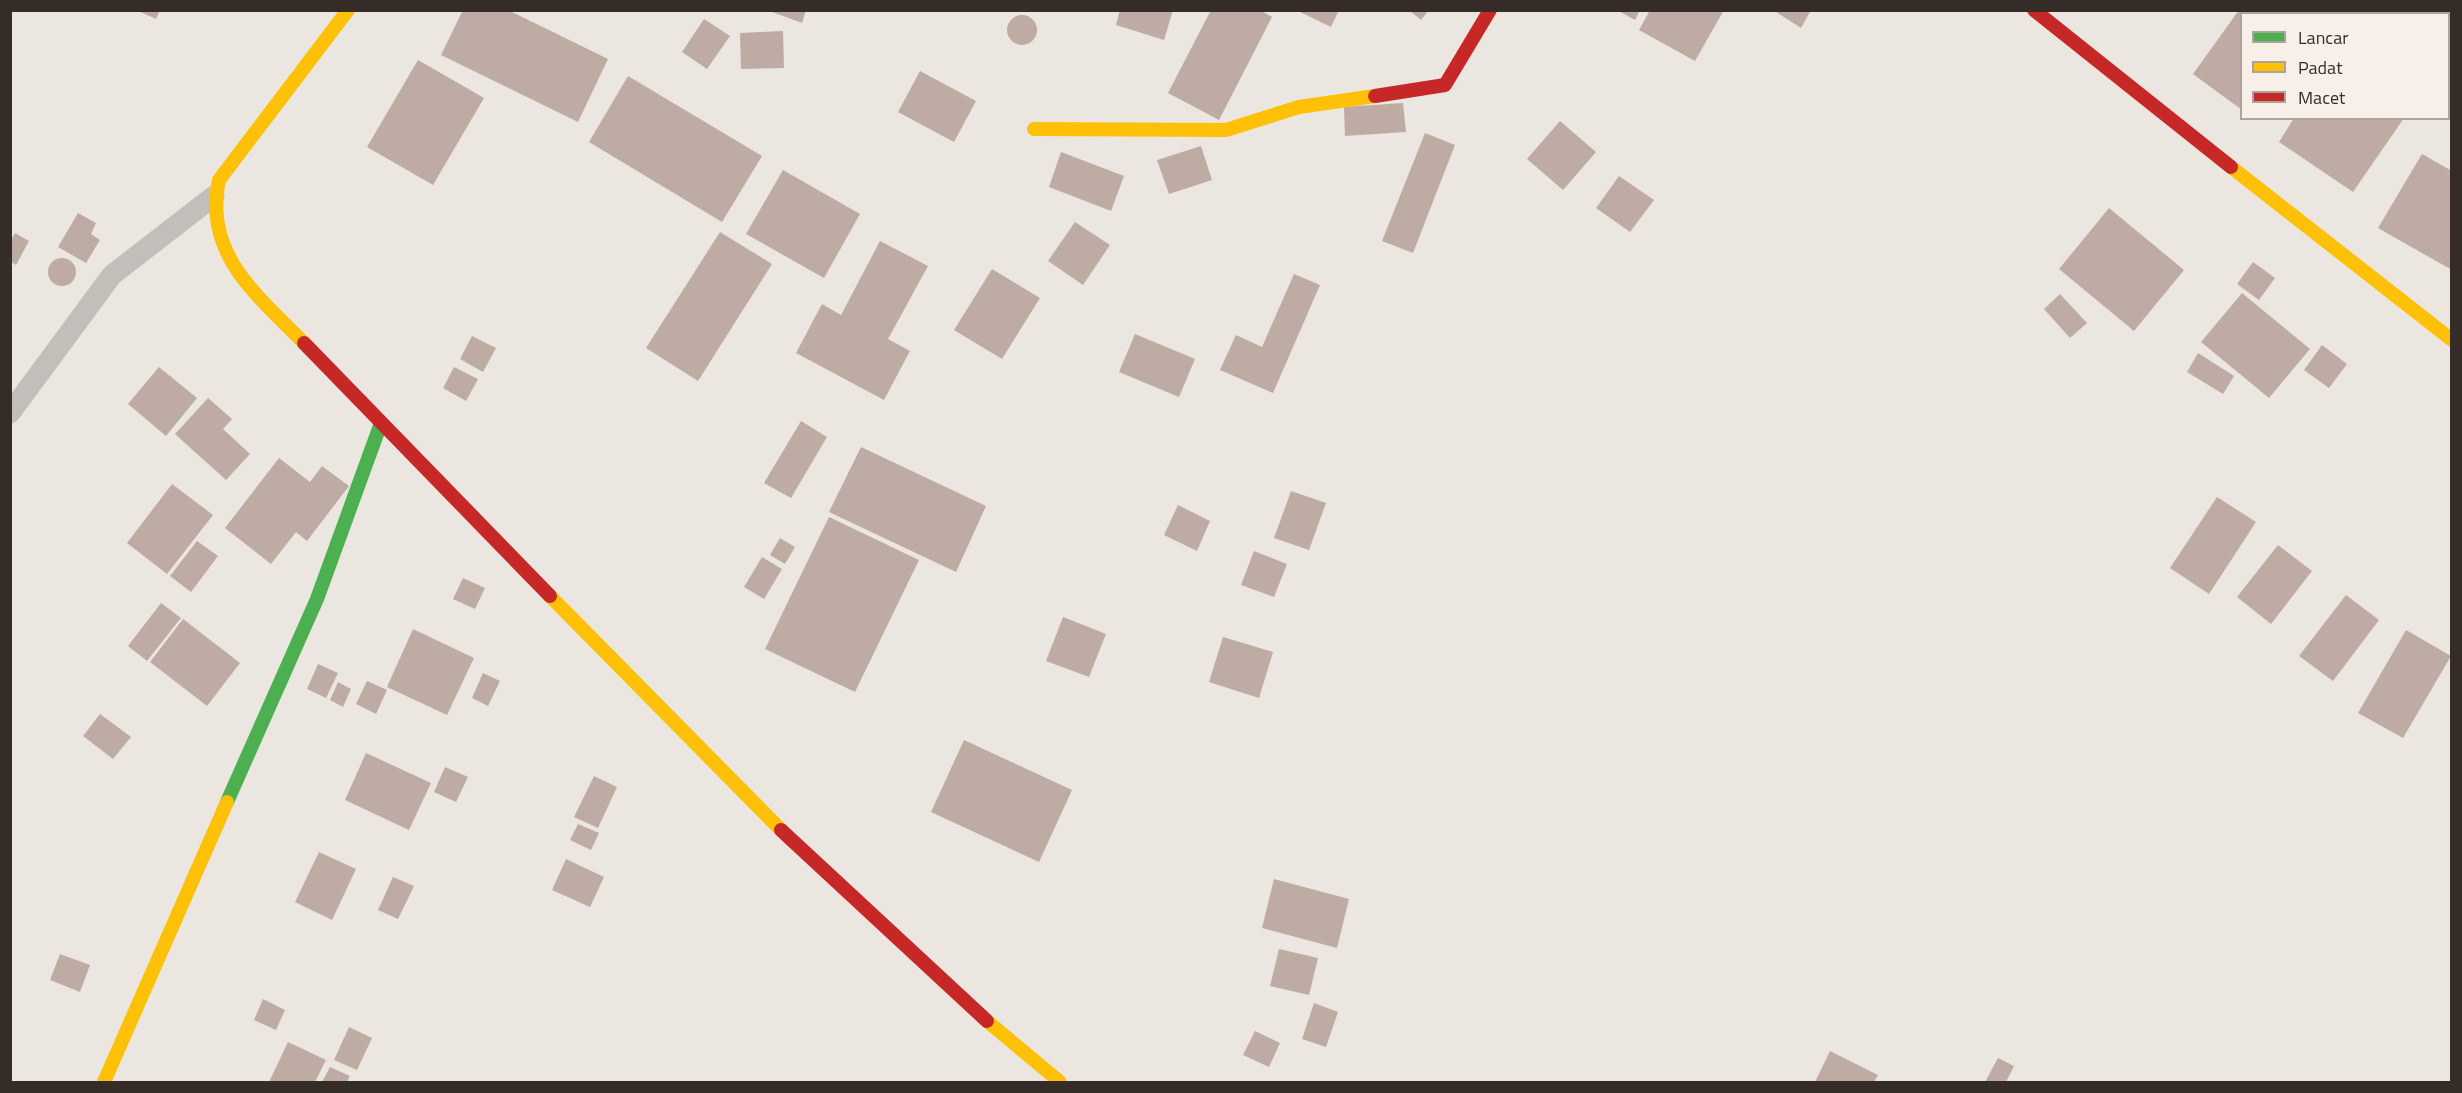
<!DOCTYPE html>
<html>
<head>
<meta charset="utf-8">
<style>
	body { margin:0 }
	#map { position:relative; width:2462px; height:1093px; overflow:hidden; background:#ece6e0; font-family:"Titillium Web",sans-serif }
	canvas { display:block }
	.frame { position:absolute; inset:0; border:12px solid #352c28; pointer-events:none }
	.legend { position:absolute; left:2240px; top:12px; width:210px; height:108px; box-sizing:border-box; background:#f8f0e8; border:2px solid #aaa29b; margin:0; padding:8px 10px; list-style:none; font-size:18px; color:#352c28 }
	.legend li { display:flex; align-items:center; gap:12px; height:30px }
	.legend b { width:30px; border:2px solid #aaa29b }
</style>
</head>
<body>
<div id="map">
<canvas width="2462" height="1093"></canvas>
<div class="frame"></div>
<ul class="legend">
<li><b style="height:8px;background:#4caf50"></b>Lancar</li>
<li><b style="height:8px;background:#ffc107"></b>Padat</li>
<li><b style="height:8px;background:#c62828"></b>Macet</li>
</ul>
</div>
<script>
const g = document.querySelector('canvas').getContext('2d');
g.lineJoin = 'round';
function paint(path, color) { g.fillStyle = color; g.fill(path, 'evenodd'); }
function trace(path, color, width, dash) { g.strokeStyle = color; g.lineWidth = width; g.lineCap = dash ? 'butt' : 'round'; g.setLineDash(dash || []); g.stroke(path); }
const building = new Path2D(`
	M136 10H160L156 19Z
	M463 10H508L608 59 578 122 441 55Z
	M767 10H806L802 23Z
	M1120 10H1173L1164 40 1116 25Z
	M1211 10H1260L1272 17 1219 120 1168 93Z
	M1296 10H1339L1331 27Z
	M1409 10H1429L1421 20Z
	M1617 10H1640L1635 20Z
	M1650 10H1724L1695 61 1639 30Z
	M1773 10H1811L1801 28Z
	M2239 10H2310L2315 14H2242V110L2193 74Z
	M2375 10H2452V68L2448 71V14H2372Z
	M1007 30a15 15 0 1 1 30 0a15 15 0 1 1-30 0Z
	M704 19 730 36 707 69 682 52Z
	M783 31 784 68 741 69 740 33Z
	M418 60 484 98 433 185 367 147Z
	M920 71 976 101 954 142 898 112Z
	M628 76 762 156 722 222 589 142Z
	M1403 103 1406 132 1345 136 1344 107Z
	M2294 118H2404L2353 192 2279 142Z
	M1560 121 1596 152 1563 190 1527 159Z
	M1425 133 1455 145 1413 253 1382 241Z
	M1201 146 1212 180 1169 194 1157 160Z
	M1061 152 1124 176 1111 211 1049 187Z
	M2422 154 2452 171V270L2378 228Z
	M783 170 860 214 824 278 746 234Z
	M1619 176 1654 200 1630 232 1596 208Z
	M2109 208 2184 270 2134 331 2059 269Z
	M78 213 96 223 91 234 100 240 86 263 58 247Z
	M1075 222 1110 245 1083 285 1048 261Z
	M720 232 772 264 698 381 646 348Z
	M15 233 29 241 16 265 10 261V241Z
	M880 241 928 266 888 339 910 351 884 400 796 353 822 304 841 315Z
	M48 272a14 14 0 1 1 28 0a14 14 0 1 1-28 0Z
	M2253 262 2275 278 2259 300 2237 284Z
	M992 269 1040 298 1002 359 954 330Z
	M1294 274 1320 285 1273 393 1220 370 1236 335 1262 347Z
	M2242 293 2310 349 2269 398 2201 342Z
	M2060 294 2087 323 2070 338 2044 309Z
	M1135 334 1195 359 1179 397 1119 372Z
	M472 336 496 348 483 372 460 359Z
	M2322 345 2347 364 2329 388 2304 370Z
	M2198 353 2234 376 2223 394 2187 372Z
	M159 367 197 398 166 436 128 404Z
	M454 367 478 379 466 401 443 388Z
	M208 398 232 419 223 429 250 454 226 480 175 434Z
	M801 421 827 437 791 498 764 483Z
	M861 447 986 506 956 572 829 512Z
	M279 458 310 482 322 466 349 486 307 541 296 532 271 564 225 528Z
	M172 484 213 515 167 574 127 543Z
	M1291 491 1326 503 1309 550 1274 538Z
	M2217 497 2256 522 2209 594 2170 568Z
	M1178 505 1210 521 1197 551 1164 535Z
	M829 517 919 560 855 692 765 649Z
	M780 538 795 547 785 564 770 555Z
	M197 541 218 556 191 592 170 576Z
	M2278 545 2312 571 2271 624 2237 597Z
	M1254 551 1287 564 1274 597 1241 585Z
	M762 557 782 569 764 599 744 587Z
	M463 578 485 588 475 609 453 599Z
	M2346 595 2379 620 2333 681 2299 656Z
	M161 603 181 618 147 661 128 646Z
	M1063 617 1106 634 1089 677 1046 661Z
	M183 619 240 663 207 706 150 662Z
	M413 629 474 658 447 715 387 687Z
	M2406 630 2451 656 2403 738 2358 713Z
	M1223 637 1273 652 1259 698 1209 682Z
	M318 664 338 673 326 698 307 689Z
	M483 673 500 681 488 706 472 698Z
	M367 681 387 690 376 714 356 704Z
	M338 682 351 689 343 707 330 700Z
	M100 714 131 737 113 759 83 736Z
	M964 740 1072 790 1039 862 931 812Z
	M366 753 431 783 409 830 345 800Z
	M445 767 468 777 456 802 434 792Z
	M594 776 617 787 598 828 574 817Z
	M578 824 599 833 591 850 570 840Z
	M319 852 356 869 332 920 295 902Z
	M566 859 604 877 590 907 552 890Z
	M393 877 414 886 398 919 378 910Z
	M1274 879 1349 899 1337 948 1262 928Z
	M1279 949 1318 958 1309 995 1270 986Z
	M60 954 90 965 80 992 50 980Z
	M263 999 285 1010 276 1030 254 1020Z
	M1314 1003 1338 1012 1326 1047 1302 1039Z
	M349 1027 372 1038 357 1070 334 1060Z
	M1255 1031 1280 1043 1269 1067 1243 1055Z
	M288 1042 326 1060 315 1082H269Z
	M1830 1051 1878 1075 1874 1082H1815Z
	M1998 1058 2014 1066 2006 1082H1985Z
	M330 1067 350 1076 347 1082H322Z`);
const lane = new Path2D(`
	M10 413 112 275 214 196`);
const fast = new Path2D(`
	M227 802 317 599 381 423`);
const slow = new Path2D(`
	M1034 129 1226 130 1299 107 1375 96
	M2231 167 2452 340
	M304 343C257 295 203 254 219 180L348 10
	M550 596 781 830
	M987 1021 1060 1082
	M104 1082 227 802`);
const jam = new Path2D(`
	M2034 10 2231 167
	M1375 96 1445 85 1490 10
	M304 343 550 596
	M781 830 987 1021`);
paint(building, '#beaba4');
trace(lane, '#c4beba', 21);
trace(fast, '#4caf50', 14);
trace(slow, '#ffc107', 14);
trace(jam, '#c62828', 14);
</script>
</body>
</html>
